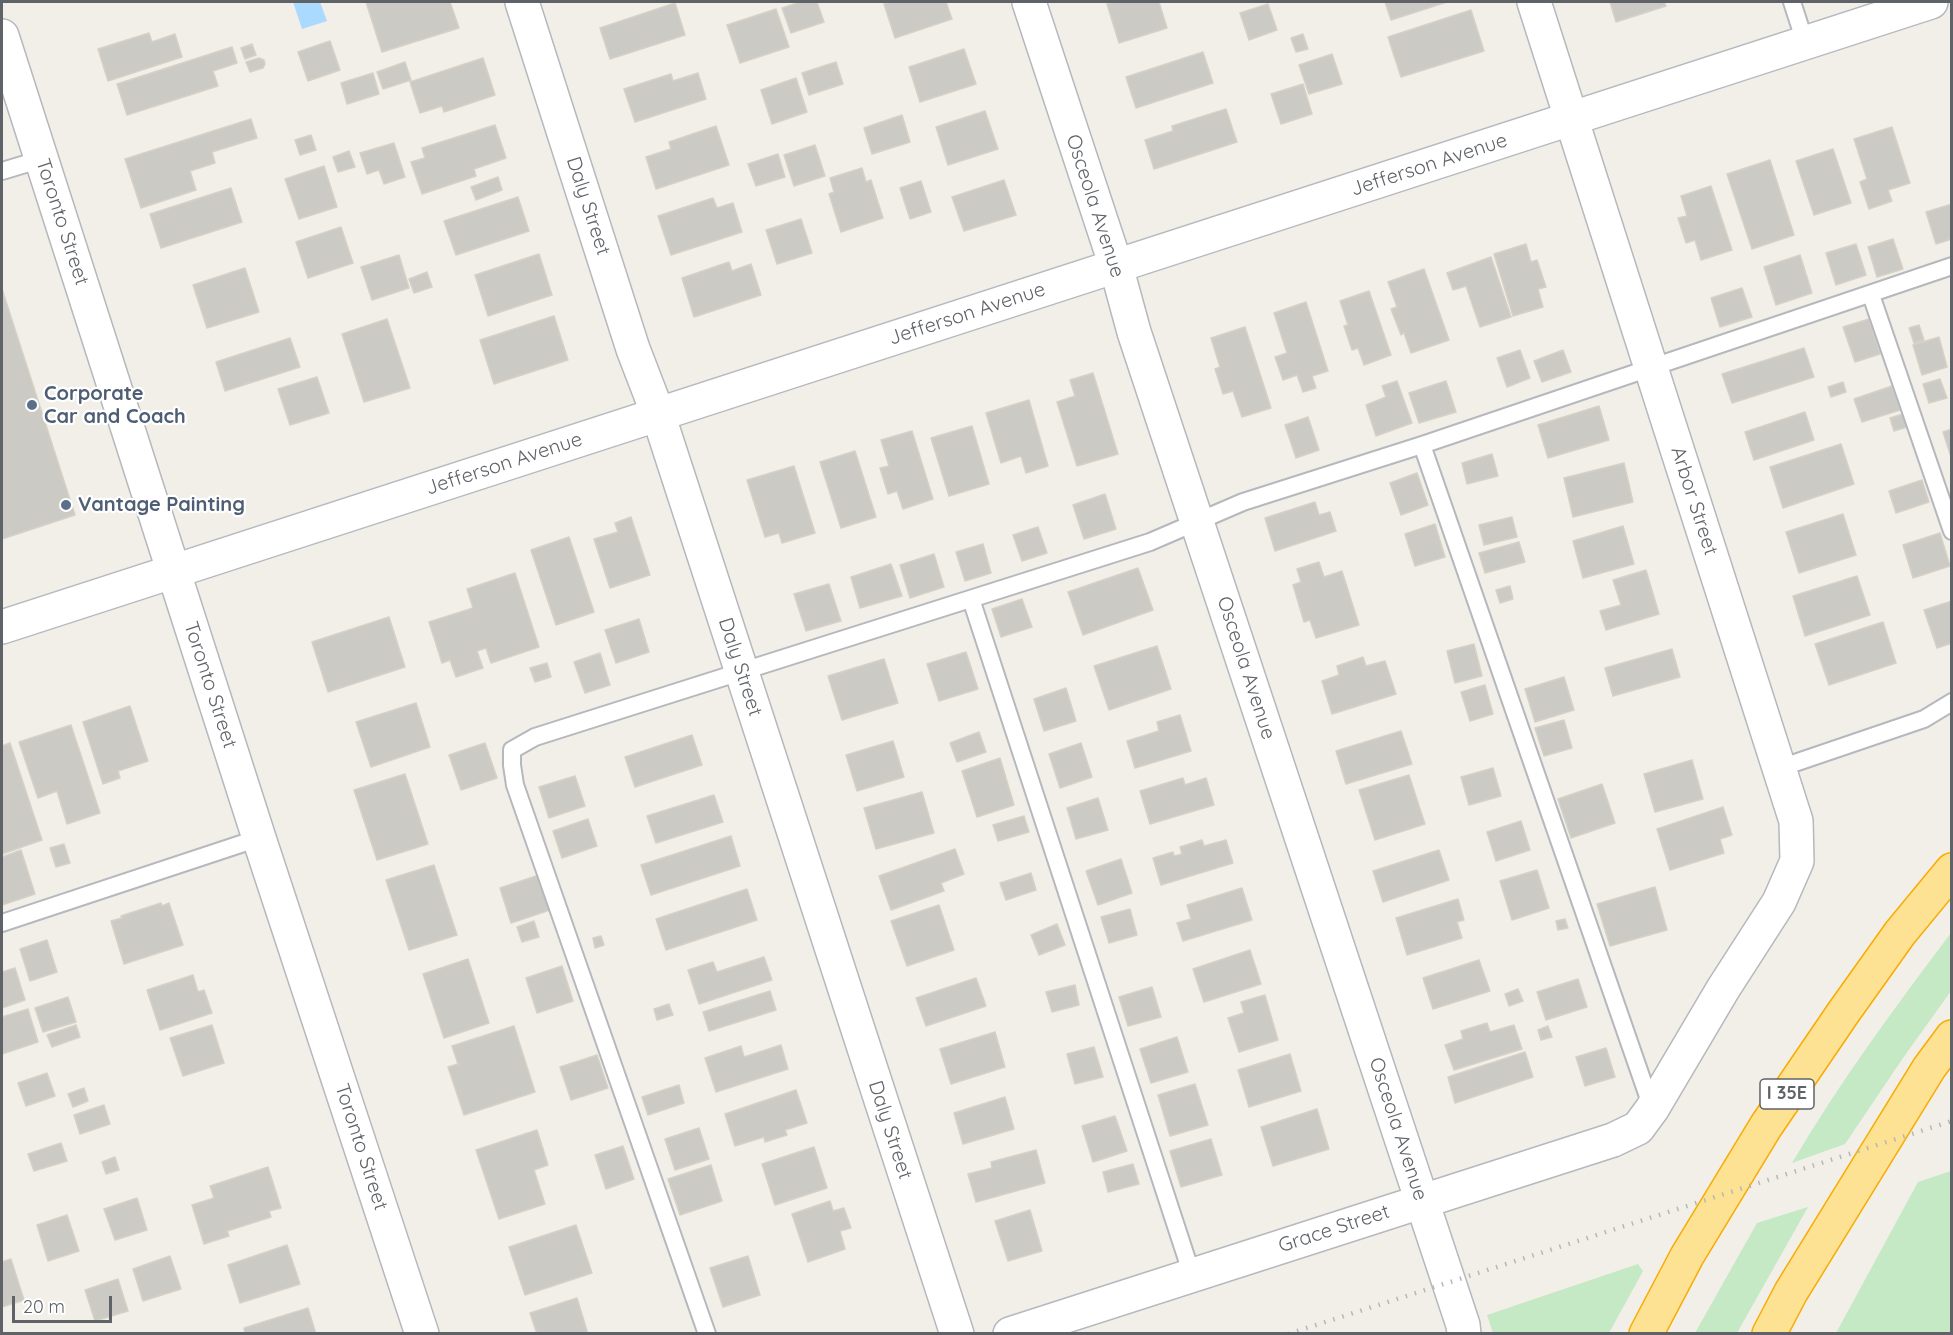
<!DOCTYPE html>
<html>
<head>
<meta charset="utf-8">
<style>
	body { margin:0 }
	#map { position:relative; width:1953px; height:1335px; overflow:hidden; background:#f1efe8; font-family:Quicksand,sans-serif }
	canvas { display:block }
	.frame { position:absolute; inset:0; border:3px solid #5f6368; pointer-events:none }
	.scale { position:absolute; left:12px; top:1296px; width:100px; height:27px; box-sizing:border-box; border:3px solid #5f6368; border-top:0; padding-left:8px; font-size:18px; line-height:21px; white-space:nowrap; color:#5f6368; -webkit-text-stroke:4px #fff; paint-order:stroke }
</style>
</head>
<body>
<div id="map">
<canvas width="1953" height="1335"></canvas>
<div class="frame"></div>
<div class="scale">20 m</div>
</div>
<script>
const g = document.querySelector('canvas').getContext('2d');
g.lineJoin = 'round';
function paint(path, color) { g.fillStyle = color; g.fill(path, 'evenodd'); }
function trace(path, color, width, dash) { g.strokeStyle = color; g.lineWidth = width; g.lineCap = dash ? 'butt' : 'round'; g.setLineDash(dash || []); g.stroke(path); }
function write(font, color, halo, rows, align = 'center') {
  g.font = font + ' Quicksand,sans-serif'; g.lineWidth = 4.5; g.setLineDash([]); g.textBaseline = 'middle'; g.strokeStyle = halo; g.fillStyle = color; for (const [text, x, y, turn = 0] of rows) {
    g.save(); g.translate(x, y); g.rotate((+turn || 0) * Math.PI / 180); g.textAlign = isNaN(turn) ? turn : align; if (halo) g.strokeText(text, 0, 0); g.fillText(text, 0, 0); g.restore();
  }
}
const green = new Path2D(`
	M1951 933V991L1903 1058 1845 1144 1792 1163C1839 1083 1895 1007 1951 933Z
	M1951 1171V1333H1836L1918 1182Z
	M1808 1207 1737 1333H1695L1757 1223Z
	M1638 1264 1643 1271 1609 1333H1493L1487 1315Z`);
const water = new Path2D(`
	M293 2H320L327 21 302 29Z`);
const building = new Path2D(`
	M366 2H450L459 28 382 52Z
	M801 2H817L824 22 791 33 782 8Z
	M891 2H946L952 19 895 38 884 4Z
	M1115 2H1159L1167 28 1119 43 1107 4Z
	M1385 2H1447L1391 20Z
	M1610 2H1664L1666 6 1616 22Z
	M675 3 685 35 610 59 600 28Z
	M1268 4 1277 30 1249 40 1240 13Z
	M776 9 789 47 740 63 727 25Z
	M1471 10 1484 51 1401 77 1388 37Z
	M149 33 152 42 175 34 182 57 108 81 98 49Z
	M1303 34 1308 49 1296 52 1291 38Z
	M330 41 340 70 308 81 298 52Z
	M252 44 256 55 245 59 241 48Z
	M232 47 237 63 213 71 218 86 127 115 117 84Z
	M964 49 976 84 920 102 909 67Z
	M1203 52 1213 83 1136 108 1126 77Z
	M1332 54 1342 84 1309 94 1299 65Z
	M259 58 264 60 265 64 263 68 250 72 246 62Z
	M483 58 495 95 444 112 442 106 420 113 410 82Z
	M405 62 411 80 383 89 377 72Z
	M836 62 843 84 809 95 802 73Z
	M373 73 379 94 347 104 341 83Z
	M698 73 706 99 635 122 624 89 671 74 673 81Z
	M796 78 807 112 772 124 761 90Z
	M1303 84 1312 114 1281 124 1271 94Z
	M1226 109 1237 142 1154 169 1145 140 1173 131 1172 126Z
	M985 111 998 149 948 165 936 127Z
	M902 115 910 142 872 154 864 128Z
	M251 119 257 138 212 152 215 163 190 171 196 190 141 208 125 159Z
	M495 125 506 158 474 169 476 176 422 194 411 162 425 158 422 148Z
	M716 126 729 165 656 189 646 157 671 149 669 142Z
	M1892 127 1910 183 1888 190 1892 201 1869 209 1860 182 1867 179 1854 139Z
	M311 135 316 150 300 155 295 140Z
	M394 143 405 177 384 184 379 170 367 174 360 153Z
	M815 145 825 176 794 186 784 155Z
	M1833 149 1851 203 1814 215 1796 161Z
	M349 151 355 167 338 172 333 157Z
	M778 154 785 177 756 186 748 164Z
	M1770 160 1794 235 1752 249 1727 174Z
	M324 166 337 207 299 219 285 179Z
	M862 168 866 182 871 180 883 218 841 232 829 194 834 192 830 178Z
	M498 177 502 190 476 200 471 187Z
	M1004 180 1016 215 964 231 952 197Z
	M921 181 931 212 910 219 900 188Z
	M1711 186 1732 250 1701 260 1695 240 1686 243 1678 218 1687 216 1681 196Z
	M231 188 242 222 161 248 150 214Z
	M518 197 529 231 456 255 444 221Z
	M713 198 717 208 733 203 742 232 671 255 658 216Z
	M1952 204V239L1936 244 1926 212Z
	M801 219 812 253 777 264 766 230Z
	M341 227 353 263 308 278 296 242Z
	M1893 239 1903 269 1877 277 1868 247Z
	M1526 244 1531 262 1537 260 1546 287 1538 289 1543 307 1513 316 1494 254Z
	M1856 244 1866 275 1836 285 1826 253Z
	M539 254 552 295 488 316 475 275Z
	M399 255 409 288 372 300 361 267Z
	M1800 255 1812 293 1776 305 1764 267Z
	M1491 257 1511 317 1480 327 1466 286 1453 290 1447 273Z
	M729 262 732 271 751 264 761 295 694 317 682 278Z
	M245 268 259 312 207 328 193 285Z
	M1424 269 1449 340 1411 353 1404 333 1401 335 1391 309 1397 307 1388 282Z
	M427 272 432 287 414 293 409 279Z
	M1742 288 1752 317 1720 327 1711 298Z
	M2 289 75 515 2 539Z
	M1369 291 1391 355 1364 365 1358 348 1352 350 1344 326 1348 325 1340 301Z
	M1306 302 1328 371 1312 376 1316 388 1303 392 1297 375 1283 380 1275 357 1287 353 1274 313Z
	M554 316 568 360 494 384 480 340Z
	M387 319 410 388 364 402 342 334Z
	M1869 319 1880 354 1855 362 1843 327Z
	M1919 325 1924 340 1914 343 1909 328Z
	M1245 327 1271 408 1242 417 1233 391 1223 394 1215 369 1220 367 1211 338Z
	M1939 337 1947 367 1922 375 1913 345Z
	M290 338 300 367 225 391 216 362Z
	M1804 348 1814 377 1732 403 1722 374Z
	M1520 350 1530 378 1507 387 1497 358Z
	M1563 350 1571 372 1542 382 1534 361Z
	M1093 373 1118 454 1077 466 1057 402 1075 396 1070 380Z
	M317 377 329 413 290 425 278 389Z
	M1940 379 1947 398 1929 403 1923 384Z
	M1397 381 1412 423 1376 436 1366 405 1386 397 1382 386Z
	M1446 381 1456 412 1419 423 1409 393Z
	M1843 382 1846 392 1831 397 1828 387Z
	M1892 386 1900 410 1862 422 1854 399Z
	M1029 400 1048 466 1026 473 1021 456 1001 463 986 413Z
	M1599 406 1609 440 1548 458 1538 425Z
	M1805 412 1814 440 1754 460 1745 432Z
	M1903 414 1907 427 1894 431 1890 418Z
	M1308 417 1319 450 1296 458 1285 425Z
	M972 426 989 484 949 496 931 438Z
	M1952 429V457H1951L1943 432Z
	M912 431 933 499 903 509 897 491 888 494 880 468 889 466 881 440Z
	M1841 444 1854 484 1783 508 1770 467Z
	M855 451 876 517 841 528 820 462Z
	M1492 454 1498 476 1467 484 1462 463Z
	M1624 463 1633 502 1573 517 1564 478Z
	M794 466 815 533 782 543 779 533 765 537 747 480Z
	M1417 473 1428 505 1401 515 1390 483Z
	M1922 480 1929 502 1896 513 1889 491Z
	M1105 494 1116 529 1084 539 1073 505Z
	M1315 502 1319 515 1330 512 1336 531 1275 551 1265 518Z
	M1843 514 1856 555 1799 573 1786 532Z
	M631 517 650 575 610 588 594 539 618 532 615 523Z
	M1512 517 1517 537 1484 545 1479 525Z
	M1435 524 1445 557 1415 566 1405 534Z
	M1623 526 1634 564 1583 578 1573 541Z
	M1038 527 1047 553 1022 561 1013 535Z
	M1940 533 1950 566 1913 578 1903 545Z
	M569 537 594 612 556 625 531 550Z
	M1519 542 1525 562 1485 573 1479 553Z
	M983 544 991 573 965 581 956 552Z
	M934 554 944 587 910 598 900 565Z
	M1319 562 1324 577 1342 571 1359 625 1316 638 1310 620 1304 622 1293 585 1301 582 1297 569Z
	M891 564 902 596 860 608 851 577Z
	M1138 568 1153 610 1083 635 1068 592Z
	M1646 570 1659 614 1606 630 1600 611 1621 605 1613 580Z
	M515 573 539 647 491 663 486 648 477 651 483 668 456 677 450 660 442 663 429 622 473 608 467 589Z
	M1857 576 1870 615 1805 636 1793 596Z
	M829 584 841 621 806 631 794 594Z
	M1510 586 1513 599 1500 603 1496 590Z
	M1022 599 1032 627 1001 637 992 609Z
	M1952 601V643L1937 648 1924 610Z
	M389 617 405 667 328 692 312 642Z
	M639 619 649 652 616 663 605 630Z
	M1883 622 1896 663 1829 685 1815 644Z
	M1474 644 1482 676 1455 683 1447 651Z
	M1157 646 1171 689 1109 710 1094 666Z
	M1672 649 1680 677 1613 696 1605 668Z
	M966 652 978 689 939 701 927 664Z
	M600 653 610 685 585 693 574 662Z
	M1363 657 1366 666 1385 661 1396 694 1332 714 1322 681 1339 675 1337 666Z
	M884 659 898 703 842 720 828 676Z
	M547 663 551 677 535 682 530 668Z
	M1564 677 1574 710 1535 722 1525 689Z
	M1485 685 1493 714 1470 721 1461 692Z
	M1066 688 1076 721 1044 731 1034 699Z
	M416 703 430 747 371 767 356 722Z
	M130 706 148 761 118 771 120 778 103 784 83 722Z
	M1180 715 1191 751 1135 768 1127 741 1159 731 1157 722Z
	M1564 720 1572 748 1544 756 1535 728Z
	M71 725 100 813 67 824 57 791 38 798 19 742Z
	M1401 731 1412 764 1346 784 1336 751Z
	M979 732 986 752 957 762 950 743Z
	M692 735 702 765 635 787 625 757Z
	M893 741 904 777 857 791 846 755Z
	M10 743 42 840 2 854V746Z
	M485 743 497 778 461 790 449 755Z
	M1081 743 1092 777 1060 788 1049 754Z
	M1000 758 1014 805 977 817 962 771Z
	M1692 760 1703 799 1655 812 1644 774Z
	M1493 768 1501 796 1469 805 1461 777Z
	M405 774 428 844 377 860 354 790Z
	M1409 775 1425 824 1375 840 1359 790Z
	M575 776 585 806 549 818 539 787Z
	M1183 778 1185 785 1206 778 1214 805 1150 824 1140 791Z
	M1602 784 1615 823 1571 838 1558 799Z
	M922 792 934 833 876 849 864 808Z
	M714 795 723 822 656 843 647 816Z
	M1098 798 1108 830 1076 839 1067 808Z
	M1723 807 1732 835 1720 839 1724 853 1670 870 1657 829Z
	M1024 816 1029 832 998 841 993 825Z
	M588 819 597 846 562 858 553 831Z
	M1521 821 1530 850 1496 861 1487 832Z
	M731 836 740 866 651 895 641 865Z
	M1202 840 1204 846 1226 840 1233 863 1161 885 1153 858 1173 852 1174 856 1182 854 1180 847Z
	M64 844 70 863 56 867 50 848Z
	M955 849 964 874 941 883 944 891 891 910 879 876Z
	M21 850 35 894 2 905V857Z
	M1439 850 1449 880 1383 902 1373 871Z
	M1121 859 1132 893 1098 905 1086 871Z
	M434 865 457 935 409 950 386 880Z
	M1537 870 1549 908 1512 920 1500 881Z
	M1031 873 1036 890 1006 900 1000 883Z
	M539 875 550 910 511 923 500 888Z
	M1655 887 1667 930 1610 946 1597 904Z
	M1242 888 1252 920 1183 941 1177 923 1191 919 1187 905Z
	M747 889 757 920 666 950 656 919Z
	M1458 899 1464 920 1457 922 1462 938 1407 955 1396 918Z
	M161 903 162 906 169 903 183 945 124 964 111 921 122 918 121 916Z
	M939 905 954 950 907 966 891 921Z
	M1130 909 1137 935 1109 943 1101 917Z
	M1565 919 1568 928 1558 930 1556 921Z
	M534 921 539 937 522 942 517 927Z
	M1057 924 1065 945 1039 955 1031 935Z
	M601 936 604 945 595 948 593 938Z
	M47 940 57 972 30 981 20 949Z
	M1250 950 1261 984 1204 1002 1193 969Z
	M764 957 772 980 699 1004 688 970 713 962 717 972Z
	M468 959 489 1023 444 1038 423 974Z
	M1479 960 1490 991 1433 1009 1423 978Z
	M562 966 573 1001 537 1013 526 978Z
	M15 968 25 1000 2 1008V972Z
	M193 975 198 992 204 990 212 1013 160 1030 147 990Z
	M976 978 986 1006 926 1026 916 998Z
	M1578 979 1587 1007 1546 1020 1537 992Z
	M1075 985 1079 1005 1052 1012 1046 992Z
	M1152 987 1161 1017 1128 1026 1119 997Z
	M1518 989 1523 1001 1509 1006 1505 994Z
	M770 991 776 1010 709 1031 703 1012Z
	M1265 995 1278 1040 1239 1052 1228 1018 1244 1013 1241 1002Z
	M68 997 76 1022 43 1032 35 1008Z
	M669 1004 673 1015 657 1020 654 1009Z
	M28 1009 38 1042 2 1054V1017Z
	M1487 1023 1490 1032 1514 1025 1522 1049 1454 1070 1445 1045 1463 1039 1461 1031Z
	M76 1025 80 1037 52 1047 47 1035Z
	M212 1025 224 1063 183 1076 170 1038Z
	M514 1026 535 1092 464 1115 448 1067 458 1064 452 1046Z
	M1548 1026 1552 1037 1541 1040 1538 1030Z
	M995 1032 1005 1067 951 1084 940 1049Z
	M1177 1037 1188 1072 1151 1083 1140 1049Z
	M781 1045 788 1069 716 1092 705 1058 741 1046 744 1057Z
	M1094 1047 1103 1077 1075 1084 1067 1054Z
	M1606 1048 1615 1077 1585 1086 1576 1057Z
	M1525 1052 1533 1077 1455 1103 1448 1077Z
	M1290 1054 1301 1091 1249 1107 1238 1070Z
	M597 1055 608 1088 571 1100 560 1067Z
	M47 1073 55 1096 26 1106 18 1083Z
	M1195 1084 1208 1125 1170 1136 1158 1095Z
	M679 1085 684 1103 648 1115 642 1097Z
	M84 1088 88 1101 73 1107 68 1094Z
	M796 1090 807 1123 785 1130 787 1135 765 1142 764 1137 735 1146 725 1114Z
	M1005 1097 1014 1129 963 1144 954 1113Z
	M104 1105 110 1124 80 1134 74 1115Z
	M1317 1109 1329 1149 1273 1166 1261 1127Z
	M1115 1116 1127 1151 1093 1162 1082 1126Z
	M699 1128 709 1159 675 1170 665 1139Z
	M537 1130 548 1165 534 1170 545 1204 499 1219 476 1150Z
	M1211 1139 1222 1175 1181 1187 1170 1151Z
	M61 1143 67 1161 34 1171 28 1154Z
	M623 1146 634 1179 606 1189 595 1155Z
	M814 1147 827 1188 775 1205 762 1164Z
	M1036 1150 1045 1183 976 1202 968 1174 992 1168 991 1162Z
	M115 1157 119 1170 106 1174 102 1162Z
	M1133 1164 1139 1184 1108 1192 1103 1172Z
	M711 1165 722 1201 680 1215 668 1179Z
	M268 1167 281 1208 269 1211 271 1217 227 1231 229 1236 204 1244 192 1205 214 1198 210 1186Z
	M137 1198 147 1230 115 1240 104 1209Z
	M830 1201 833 1211 844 1208 851 1228 840 1231 845 1249 808 1262 792 1214Z
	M1030 1210 1042 1251 1008 1261 995 1221Z
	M67 1215 79 1251 48 1261 37 1225Z
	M576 1225 592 1273 525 1295 509 1247Z
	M287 1245 300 1284 240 1303 228 1265Z
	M170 1256 181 1289 143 1301 133 1269Z
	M748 1256 760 1295 723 1307 710 1268Z
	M11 1259 24 1300 2 1307V1262Z
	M118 1279 128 1311 95 1321 85 1290Z
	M577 1298 588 1334H537L530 1313Z
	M308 1308 316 1334H245L244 1328Z`);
const lane = new Path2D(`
	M1792 2 1805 42
	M2 171 42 159
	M1871 295 1952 531
	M1422 445 1652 1108
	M971 599 1192 1275
	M1780 768 1924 719 1952 702
	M2 923 259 838
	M707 1334 515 785 512 765V750L535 737 1150 542 1243 502 1422 445 1952 266`);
const street = new Path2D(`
	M522 2 633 349 658 414 957 1334
	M1029 2 1116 266 1134 332 1463 1325 1464 1334
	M2 36 259 838 422 1334
	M1010 1334 1613 1140 1638 1128 1652 1109 1723 989 1779 902 1797 861 1796 821 1534 2`);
const secondary = new Path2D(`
	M2 627 1931 2`);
const highway = new Path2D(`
	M1646 1334 1687 1256 1766 1126 1843 1013 1900 933 1952 870
	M1769 1334 1791 1292 1929 1068 1952 1037`);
const rail = new Path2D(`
	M1288 1334 1952 1121`);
const markers = [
	[32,405,6,"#5c6f8a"],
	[66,505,6,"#5c6f8a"]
];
const shields = [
	[1787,1094,54]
];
const shieldNames = [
	["I 35E",1787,1094]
];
const streetNames = [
	["Jefferson Avenue",1429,165,-18],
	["Daly Street",588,206,72],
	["Osceola Avenue",1095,206,72],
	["Toronto Street",62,222,72],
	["Jefferson Avenue",967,314,-18],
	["Jefferson Avenue",504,464,-18],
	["Arbor Street",1694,501,72],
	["Daly Street",740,667,72],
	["Osceola Avenue",1246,668,72],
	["Toronto Street",210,685,72],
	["Osceola Avenue",1398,1129,72],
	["Daly Street",890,1130,72],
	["Toronto Street",361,1147,72],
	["Grace Street",1334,1229,-18]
];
const serviceNames = [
	["Corporate",44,394],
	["Car and Coach",44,417],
	["Vantage Painting",78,505]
];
paint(green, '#c5e8c5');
paint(water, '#aadaff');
paint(building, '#cccac5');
trace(building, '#d6d1c6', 1.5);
trace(lane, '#b5b8bc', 20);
trace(street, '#b5b8bc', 36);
trace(secondary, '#b6babf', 36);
trace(highway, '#f9ab00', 36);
trace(lane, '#fff', 16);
trace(street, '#fff', 33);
trace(secondary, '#fff', 33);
trace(highway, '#fde293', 33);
trace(rail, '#b6b7b8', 4.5, [1.5, 8]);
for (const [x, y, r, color] of markers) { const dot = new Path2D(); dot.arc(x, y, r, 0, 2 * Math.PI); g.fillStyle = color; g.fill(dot); trace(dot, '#fff', 2); }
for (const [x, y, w] of shields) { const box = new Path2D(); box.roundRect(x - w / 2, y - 15, w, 30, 4.5); g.fillStyle = '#fff'; g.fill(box); trace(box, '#5f6368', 1.5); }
write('bold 18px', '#5f6368', null, shieldNames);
write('20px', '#5f6368', '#fff', streetNames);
write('bold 20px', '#4e5e75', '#fff', serviceNames, 'left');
</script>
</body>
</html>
